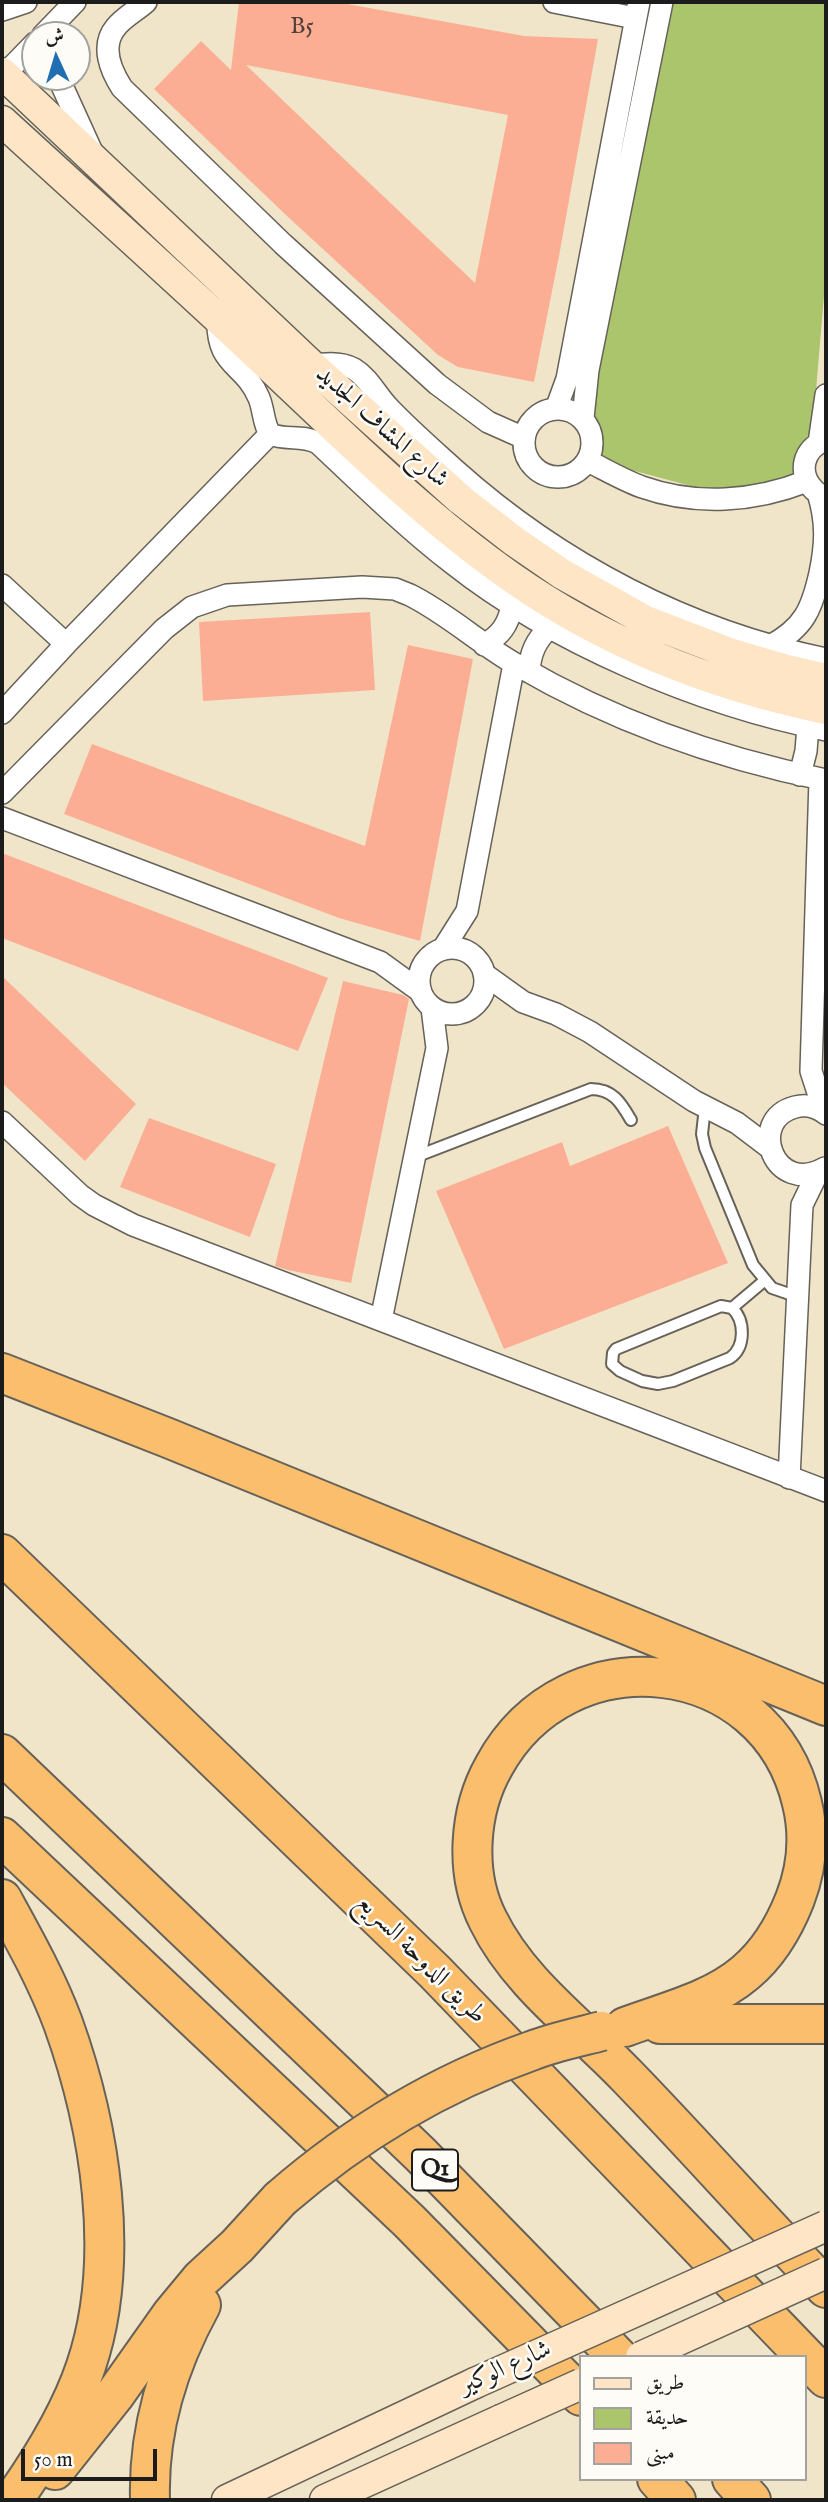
<!DOCTYPE html>
<html>
<head>
<meta charset="utf-8">
<style>
	body { margin:0 }
	#map { position:relative; width:828px; height:2502px; overflow:hidden; background:#f0e5c9; font-family:"IM FELL English",Amiri,serif }
	canvas { display:block }
	.frame { position:absolute; inset:0; border:4px solid #1c1c1c; pointer-events:none }
	.legend { position:absolute; left:579px; top:2355px; width:228px; height:126px; box-sizing:border-box; background:#fdfcf7; border:2px solid #a3a29f; margin:0; padding:9px 12px; list-style:none; font-size:21px; color:#1c1c1c }
	.legend li { display:flex; align-items:center; gap:14px; height:35px }
	.legend b { width:35px; border:2px solid #a3a29f }
	.north { position:absolute; left:21px; top:21px; width:70px; height:70px; box-sizing:border-box; background:#fdfcf7; border:2px solid #a3a29f; border-radius:50%; rotate:356deg; font-size:19px; font-weight:700; line-height:28px; text-align:center; color:#1c1c1c }
	.north::after { content:''; display:block; margin:auto; width:24px; height:32px; background:#1f6fb2; clip-path:polygon(50% 0,100% 100%,50% 72%,0 100%) }
	.scale { position:absolute; left:21px; top:2449px; width:136px; height:32px; box-sizing:border-box; border:4px solid #1c1c1c; border-top:0; padding-left:9px; font-size:21px; line-height:24px; white-space:nowrap; color:#1c1c1c; -webkit-text-stroke:5px #fdfcf7; paint-order:stroke }
</style>
</head>
<body>
<div id="map">
<canvas width="828" height="2502"></canvas>
<div class="frame"></div>
<ul class="legend">
<li><b style="height:9px;background:#fde5c5"></b>طريق</li>
<li><b style="height:19px;background:#aac56b"></b>حديقة</li>
<li><b style="height:19px;background:#fcae94"></b>مبنى</li>
</ul>
<div class="north">ش</div>
<div class="scale">50 m</div>
</div>
<script>
const g = document.querySelector('canvas').getContext('2d');
g.lineJoin = 'round';
function paint(path, color) { g.fillStyle = color; g.fill(path, 'evenodd'); }
function trace(path, color, width, dash) { g.strokeStyle = color; g.lineWidth = width; g.lineCap = dash ? 'butt' : 'round'; g.setLineDash(dash || []); g.stroke(path); }
function write(font, color, halo, rows, align = 'center') {
  g.font = font + ' "IM FELL English",Amiri,serif'; g.lineWidth = 5; g.setLineDash([]); g.textBaseline = 'middle'; g.strokeStyle = halo; g.fillStyle = color; for (const [text, x, y, turn = 0] of rows) {
    g.save(); g.translate(x, y); g.rotate((+turn || 0) * Math.PI / 180); g.textAlign = isNaN(turn) ? turn : align; if (halo) g.strokeText(text, 0, 0); g.fillText(text, 0, 0); g.restore();
  }
}
const green = new Path2D(`
	M669 2H826V272L813 426 798 455 793 477 717 493 601 462 590 406Z`);
const building = new Path2D(`
	M239 2H336L524 36 598 39 559 256 534 382 458 367 438 355 287 216 154 89 201 41 231 70ZM246 65 508 115 475 283 343 158Z
	M370 612 375 690 203 701 199 622Z
	M408 645 473 659 420 941 339 918 64 814 92 744 365 846Z
	M2 853 328 978 298 1051 2 938Z
	M2 976 136 1104 85 1161 2 1083Z
	M343 981 403 995 409 999 351 1283 288 1270 275 1266Z
	M149 1118 276 1164 250 1237 120 1187Z
	M668 1126 728 1263 504 1349 436 1191 562 1142 570 1166Z`);
const lane = new Path2D(`
	M705 1107 702 1134 705 1148 753 1265 772 1288 798 1297
	M415 1157 591 1089C613 1089 621 1103 631 1120
	M721 1306 732 1308C745 1320 746 1347 730 1358L673 1381 658 1384 642 1381 620 1371 612 1364 613 1353 616 1349Z
	M732 1308 764 1281`);
const street = new Path2D(`
	M146 2C136 11 124 17 116 27 100 46 111 71 122 88L283 244 437 384 488 422 524 438
	M554 2 635 18
	M2 10 26 2
	M43 35 75 2
	M4 75 35 43
	M58 77 93 154
	M218 318C216 367 244 362 259 398 264 410 263 423 270 434 286 441 302 434 318 443 362 484 404 526 452 563 553 643 700 705 826 730
	M312 366C326 363 341 362 354 369 369 378 377 396 389 408 410 430 433 450 455 470 560 564 689 631 826 659
	M524 443a34 34 0 1 1 68 0a34 34 0 1 1-68 0Z
	M556 409 567 379 639 2
	M583 418 588 370 662 2
	M819 443 826 395
	M588 461C606 470 623 480 642 487 696 506 754 502 807 481
	M814 490C797 473 803 448 826 440
	M2 585 66 644
	M484 645C501 635 508 625 512 606
	M770 646C804 628 812 609 820 573 826 544 827 522 818 493
	M529 672C530 653 536 640 550 627
	M2 713 66 644 270 434
	M800 775 806 751 808 726
	M820 779 811 1071 824 1111
	M2 793 164 629 192 607 227 595 362 587 395 589 410 595C448 614 480 644 517 665 613 721 718 758 826 780
	M2 818 380 962 420 991
	M419 981a33 33 0 1 1 66 0a33 33 0 1 1-66 0Z
	M443 949 467 911 514 664
	M484 974 523 1002 556 1014 590 1032 694 1101 737 1123 770 1148
	M2 1122 80 1195 94 1205 133 1225 826 1491
	M825 1168C774 1197 746 1120 795 1107 806 1104 817 1107 826 1114
	M381 1320 437 1048 432 1008
	M789 1478 802 1205 818 1172`);
const secondary = new Path2D(`
	M2 73 312 366 461 500 514 541 562 574 646 621 732 654 783 669 826 679
	M2 121C85 197 170 273 252 350 336 428 417 511 511 577 605 643 714 686 826 709
	M227 2500 475 2383
	M325 2500 501 2420`);
const highway = new Path2D(`
	M2 1373 168 1438 826 1706
	M2 1554 435 1972 826 2378
	M2 1754 420 2154 618 2357
	M2 1837 409 2221 581 2396
	M2 1899C24 1939 47 1980 63 2023 100 2126 122 2259 86 2366 70 2414 42 2459 13 2500
	M660 2024H826
	M625 2027C665 2012 712 2001 745 1973 769 1953 784 1927 795 1899 807 1868 810 1836 802 1803 767 1653 567 1632 494 1766 469 1810 464 1873 488 1920 518 1982 579 2026 626 2075 694 2145 758 2218 826 2288
	M55 2470 114 2396 172 2314 201 2279 237 2246 280 2199
	M657 2479 676 2500
	M732 2479 751 2500
	M150 2500C148 2431 168 2365 201 2305`);
const secondaryBridge = new Path2D(`
	M641 2357 826 2273
	M475 2383 826 2226
	M501 2420 581 2384`);
const highwayBridge = new Path2D(`
	M280 2199C355 2134 437 2084 531 2051 554 2042 579 2037 602 2031`);
const numberNames = [
	["B5",302,28]
];
const shields = [
	[435,2170,46]
];
const shieldNames = [
	["Q1",435,2170]
];
const streetNames = [
	["شارع المشاف الجديد",381,428,42],
	["طريق الدوحة السريع",420,1960,45],
	["شارع الوكير",506,2369,-24]
];
paint(green, '#aac56b');
paint(building, '#fcae94');
trace(lane, '#666259', 14);
trace(street, '#666259', 24);
trace(secondary, '#666259', 33);
trace(highway, '#666259', 42);
trace(lane, '#fff', 10);
trace(street, '#fff', 21);
trace(secondary, '#fde5c5', 30);
trace(highway, '#fabe6d', 38);
trace(secondaryBridge, '#666259', 33, []);
trace(highwayBridge, '#666259', 42, []);
trace(secondaryBridge, '#fde5c5', 30);
trace(highwayBridge, '#fabe6d', 38);
write('23px', '#54403a', null, numberNames);
for (const [x, y, w] of shields) { const box = new Path2D(); box.roundRect(x - w / 2, y - 20.5, w, 41, 5); g.fillStyle = '#fdfcf7'; g.fill(box); trace(box, '#1c1c1c', 2); }
write('bold 24px', '#1c1c1c', null, shieldNames);
write('26px', '#1c1c1c', '#fdfcf7', streetNames);
</script>
</body>
</html>
